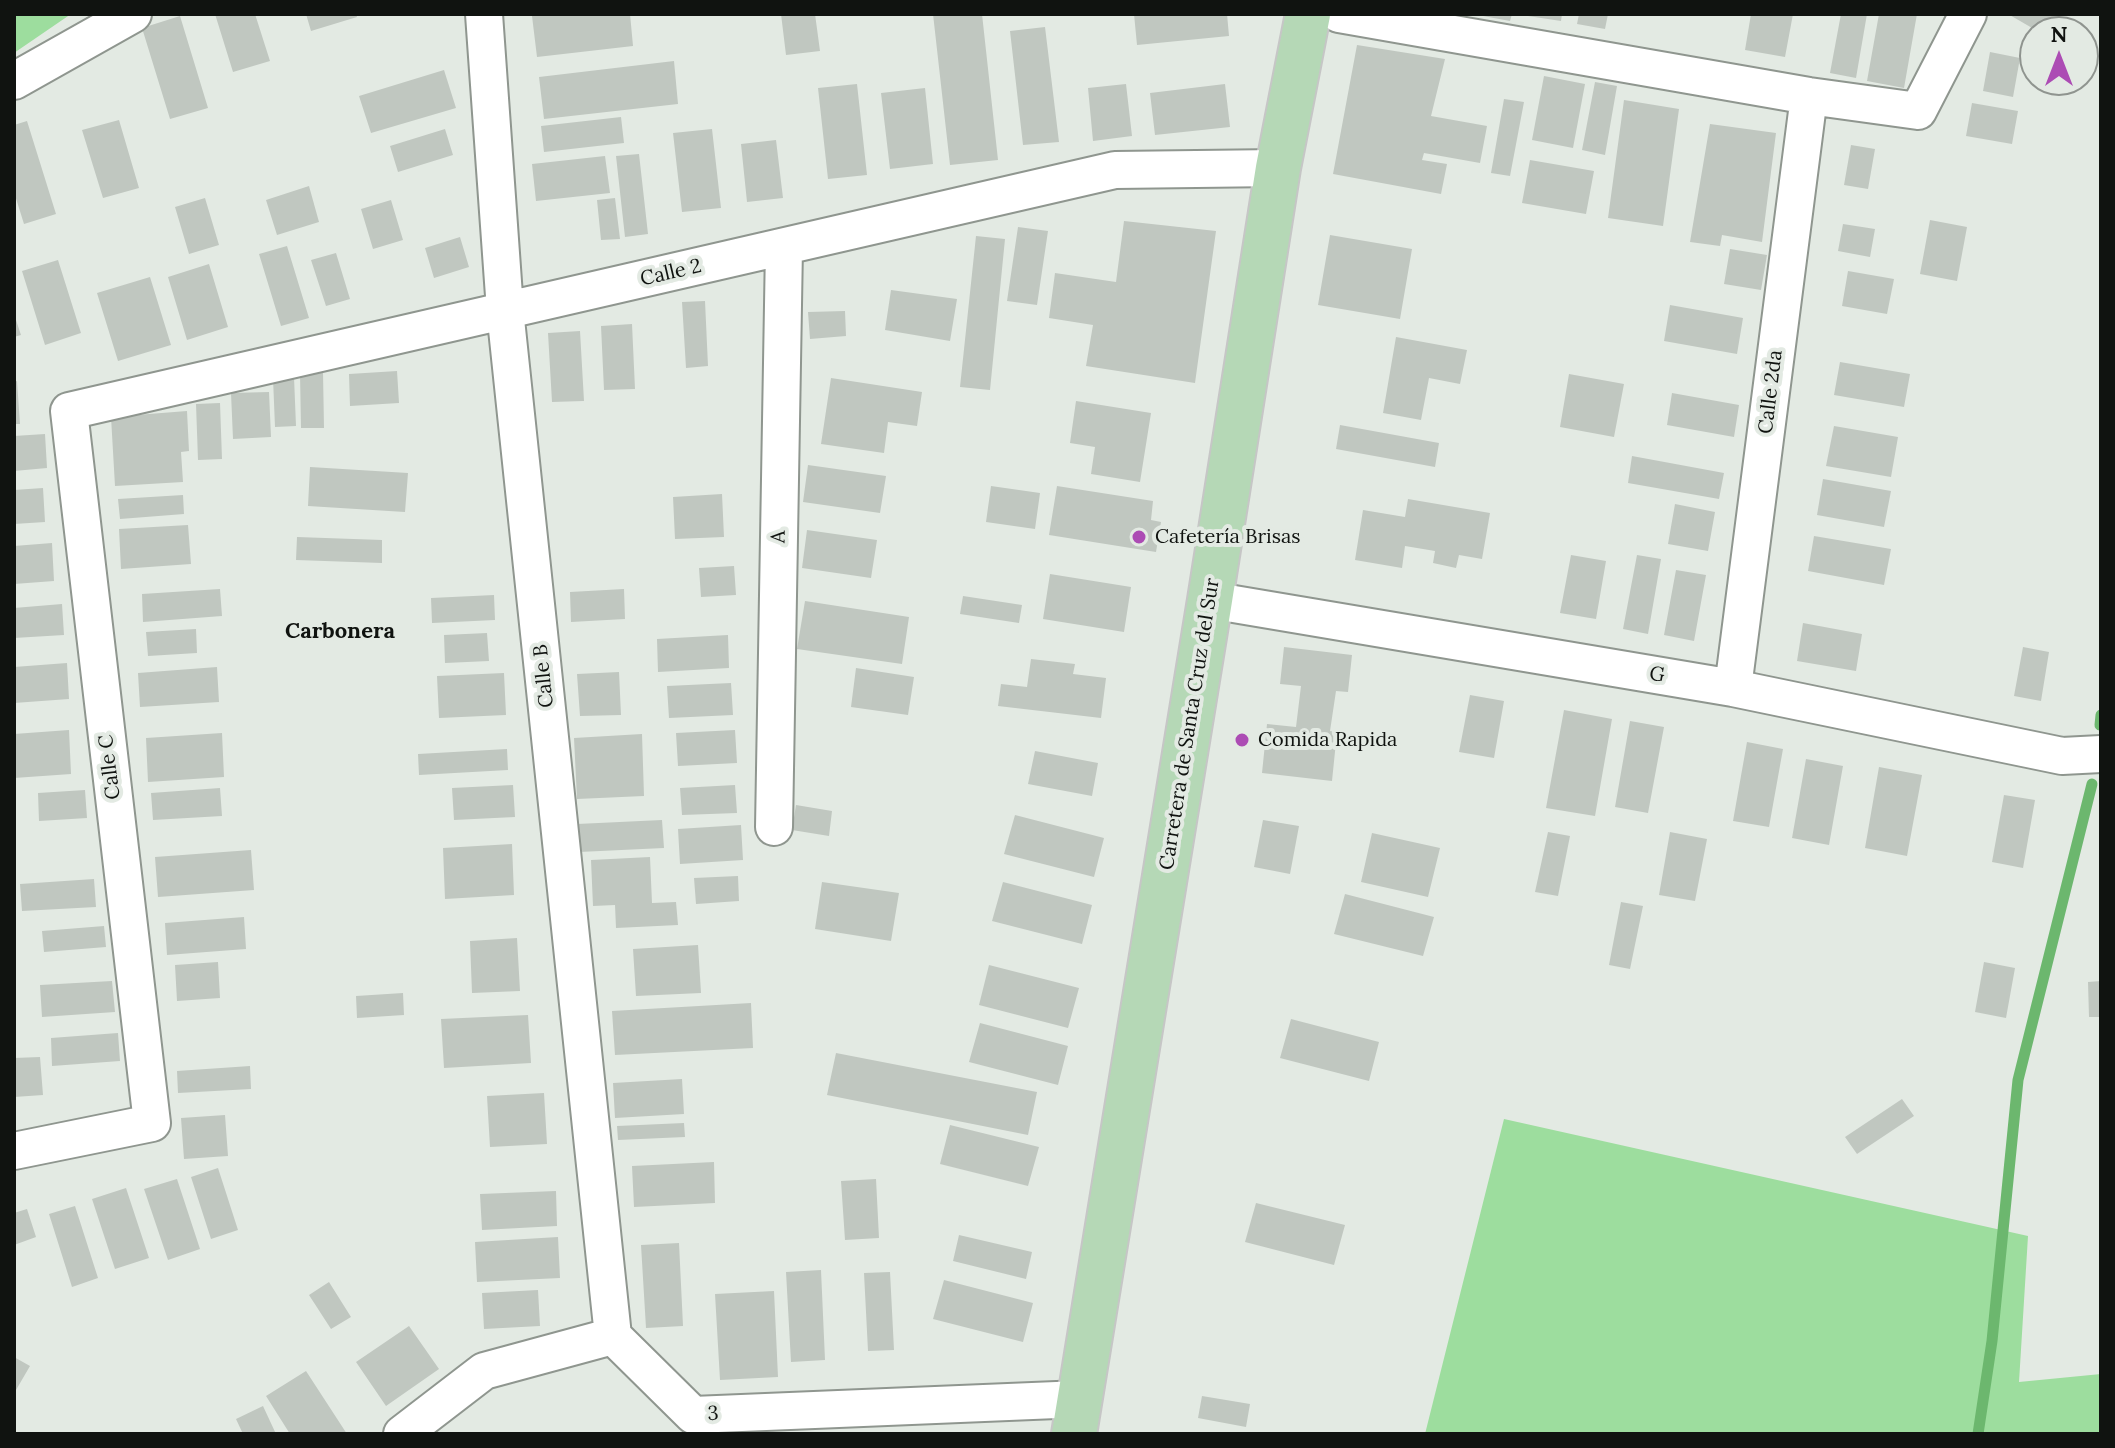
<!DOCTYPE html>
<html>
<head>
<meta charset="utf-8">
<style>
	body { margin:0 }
	#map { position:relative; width:2115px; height:1448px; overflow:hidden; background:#e3eae3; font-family:Lora,serif }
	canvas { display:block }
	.frame { position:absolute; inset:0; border:16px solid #101310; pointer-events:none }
	.north { position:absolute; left:2019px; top:16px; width:80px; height:80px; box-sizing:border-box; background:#e3eae3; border:2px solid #8f948f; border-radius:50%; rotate:0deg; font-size:22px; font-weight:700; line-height:32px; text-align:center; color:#101310 }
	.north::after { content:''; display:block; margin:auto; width:28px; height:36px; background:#ac4cb4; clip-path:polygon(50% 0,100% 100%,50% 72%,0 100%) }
</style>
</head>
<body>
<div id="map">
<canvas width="2115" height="1448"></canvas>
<div class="frame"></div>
<div class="north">N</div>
</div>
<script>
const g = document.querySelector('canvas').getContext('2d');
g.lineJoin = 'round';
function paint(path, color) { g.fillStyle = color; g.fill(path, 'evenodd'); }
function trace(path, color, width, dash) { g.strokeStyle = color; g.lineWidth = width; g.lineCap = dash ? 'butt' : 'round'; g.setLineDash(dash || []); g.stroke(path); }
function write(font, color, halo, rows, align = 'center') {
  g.font = font + ' Lora,serif'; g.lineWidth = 8; g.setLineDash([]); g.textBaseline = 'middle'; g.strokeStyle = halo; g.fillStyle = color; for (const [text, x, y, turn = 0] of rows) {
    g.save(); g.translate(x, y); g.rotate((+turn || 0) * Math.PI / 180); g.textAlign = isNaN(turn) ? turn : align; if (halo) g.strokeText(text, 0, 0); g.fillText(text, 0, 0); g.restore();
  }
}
const green = new Path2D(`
	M14 14H71L14 53Z
	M1504 1119 2028 1236 2019 1382 2101 1374V1434H1425Z`);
const stream = new Path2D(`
	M2100 725 2101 715
	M1978 1434 1992 1341 2018 1080 2092 784`);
const building = new Path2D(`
	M215 14H255L270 61 233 72Z
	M306 14H356L357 17 311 31Z
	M554 14H630L633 46 537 57 532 16Z
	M781 14H815L820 51 786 55Z
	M933 14H982L998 160 950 165Z
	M1134 14H1227L1229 36 1137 45Z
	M1483 14H1512L1510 21 1483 16Z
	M1528 14H1562L1561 21 1528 16Z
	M1579 14H1608L1605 29 1577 24Z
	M1751 14H1793L1785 57 1745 50Z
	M1841 14H1867L1856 78 1830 73Z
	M1879 14H1917L1904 88 1867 81Z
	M2008 14H2060L2050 32H2039Z
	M180 16 208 108 170 119 142 28Z
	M1045 27 1059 142 1023 145 1010 31Z
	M1357 45 1445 59 1431 116 1487 126 1480 163 1424 153 1422 160 1447 164 1441 194 1333 174Z
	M1990 52 2020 58 2013 97 1983 91Z
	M674 61 678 104 544 119 539 77Z
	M444 70 456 108 371 133 359 96Z
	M1544 76 1585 84 1573 148 1532 140Z
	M1595 82 1617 86 1605 155 1582 150Z
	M857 84 867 175 828 179 818 88Z
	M1126 84 1132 136 1093 141 1088 88Z
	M1225 84 1230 127 1155 135 1150 93Z
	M925 88 933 164 890 169 881 93Z
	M1504 99 1524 102 1510 176 1491 173Z
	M1624 100 1679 109 1663 226 1608 218Z
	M1972 103 2018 111 2012 144 1966 136Z
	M621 117 624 143 544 152 541 126Z
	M119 120 139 188 103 198 82 130Z
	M27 121 56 214 24 224 14 192V125Z
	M1710 124 1776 133 1762 242 1722 235 1720 246 1690 242Z
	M445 129 453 155 398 172 390 146Z
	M712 129 721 208 682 212 673 133Z
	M776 140 783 198 747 202 741 144Z
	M1851 145 1875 149 1868 189 1844 185Z
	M639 154 648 234 625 237 616 156Z
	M605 156 610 193 536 201 532 164Z
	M1530 160 1594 171 1586 214 1522 203Z
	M309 186 319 222 277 235 266 200Z
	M205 198 219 245 189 254 175 207Z
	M615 198 620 239 601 240 597 200Z
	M391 200 403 240 373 249 361 209Z
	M1930 220 1967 227 1957 281 1920 274Z
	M1124 221 1216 231 1195 383 1086 366 1093 325 1049 318 1055 273 1116 282Z
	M1843 224 1875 229 1870 257 1838 251Z
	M1018 227 1048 231 1037 305 1007 301Z
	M1330 235 1412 249 1400 319 1318 305Z
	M976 236 1005 239 990 390 960 387Z
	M460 237 469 267 434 278 425 248Z
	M287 246 309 318 281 326 259 254Z
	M1730 249 1767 255 1761 290 1724 284Z
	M336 253 350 299 326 306 311 260Z
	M58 260 81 333 45 345 22 271Z
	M209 264 228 327 187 340 168 277Z
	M1848 271 1894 279 1887 314 1842 306Z
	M150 277 171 345 118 361 97 293Z
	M891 290 957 299 950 341 885 330Z
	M705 301 708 366 686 368 682 302Z
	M1670 305 1743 318 1737 354 1664 341Z
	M845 311 846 336 810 339 808 312Z
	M14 314 21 335 14 337Z
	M632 324 635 389 604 390 601 326Z
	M580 331 584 401 552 402 548 333Z
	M1396 337 1467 350 1460 384 1429 378 1421 420 1383 413Z
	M1840 362 1910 374 1904 407 1834 395Z
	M397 371 399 403 350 406 349 374Z
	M323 372 324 428H301L300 373Z
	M1569 374 1624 384 1614 437 1560 427Z
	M294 377 296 426 275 427 273 378Z
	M831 378 922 392 917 426 888 422 884 453 821 444Z
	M17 381 20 424H14V382Z
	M269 392 271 437 233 439 231 393Z
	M1672 393 1739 405 1734 437 1667 425Z
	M1076 401 1151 413 1140 482 1091 474 1095 447 1070 443Z
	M220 403 222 459 198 460 196 404Z
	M187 411 189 451 181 452 183 482 115 486 111 417Z
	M1340 425 1439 443 1435 467 1336 449Z
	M1834 426 1898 437 1891 477 1826 466Z
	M45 434 47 468 14 471V436Z
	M1632 456 1724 473 1719 499 1628 483Z
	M808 465 886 476 880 513 803 502Z
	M310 467 408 473 405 512 308 506Z
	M1823 479 1891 491 1884 527 1817 515Z
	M991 486 1040 493 1035 529 986 522Z
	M1057 486 1153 501 1151 520 1161 522 1156 552 1049 535Z
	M43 488 45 522 14 524V490Z
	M722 494 724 537 675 539 673 497Z
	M183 495 184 514 120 519 118 499Z
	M1408 499 1490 513 1482 559 1459 555 1456 568 1433 563 1435 551 1405 546 1402 568 1355 560 1363 510 1405 517Z
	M1675 504 1715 512 1708 551 1668 544Z
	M188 525 191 564 121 569 119 529Z
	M807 530 877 540 871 578 802 568Z
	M1814 536 1891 549 1884 585 1808 571Z
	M297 537 382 540V563L296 560Z
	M52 543 54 581 14 584V546Z
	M1571 555 1606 561 1596 619 1560 613Z
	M1637 555 1661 559 1648 634 1623 629Z
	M734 566 736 595 701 597 699 568Z
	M1676 570 1706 575 1694 641 1664 635Z
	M1050 574 1131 587 1124 632 1043 619Z
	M220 589 222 616 143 622 142 594Z
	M624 589 625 619 571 622 570 592Z
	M494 595 495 620 432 623 431 598Z
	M963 596 1022 605 1019 623 960 614Z
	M805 601 909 617 902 664 797 649Z
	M62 604 64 635 14 638V608Z
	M1803 623 1862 634 1856 671 1797 661Z
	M196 629 197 653 148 656 146 632Z
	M487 633 489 661 445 663 444 635Z
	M728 635 729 668 658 672 657 639Z
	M1284 647 1352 655 1348 692 1336 691 1330 731 1337 732 1332 781 1262 773 1267 724 1296 727 1301 686 1280 684Z
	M2023 647 2049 652 2041 701 2014 696Z
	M1031 659 1075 664 1073 674 1106 678 1101 718 998 706 1001 684 1027 687Z
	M67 663 69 699 14 703V667Z
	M217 667 219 702 140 707 138 673Z
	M856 668 914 677 908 715 851 707Z
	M619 672 621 715 580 716 577 674Z
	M504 673 506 715 439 718 437 676Z
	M731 683 733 715 669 718 667 686Z
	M1470 695 1504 701 1494 758 1459 752Z
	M1564 710 1612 719 1595 816 1546 808Z
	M1630 721 1664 727 1648 813 1615 807Z
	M69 730 71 774 14 778V734Z
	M735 730 737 763 678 766 676 733Z
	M222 733 224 777 148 782 146 738Z
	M642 734 644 796 577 799 574 738Z
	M1747 742 1783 749 1769 827 1733 821Z
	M507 749 508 770 419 775 418 754Z
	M1035 751 1098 763 1092 796 1028 784Z
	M1806 759 1843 766 1829 845 1792 838Z
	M1879 767 1922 775 1907 856 1865 848Z
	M513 785 515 817 454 820 452 788Z
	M735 785 737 813 682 815 680 788Z
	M220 788 222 816 153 820 151 793Z
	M85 790 87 818 39 821 38 793Z
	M2004 795 2035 800 2023 868 1992 862Z
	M796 805 832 811 829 836 792 830Z
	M1015 815 1104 838 1094 877 1004 854Z
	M662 820 664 848 579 852 577 824Z
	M1263 820 1299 826 1290 874 1254 867Z
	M741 825 743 860 680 864 678 829Z
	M1548 832 1570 836 1558 896 1535 892Z
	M1670 832 1707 839 1695 901 1659 895Z
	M1372 833 1440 848 1428 897 1361 882Z
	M512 844 514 895 445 899 443 848Z
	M251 850 254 890 158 897 155 857Z
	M650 857 652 903 676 902 678 925 616 928 615 905 593 906 591 860Z
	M738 876 739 901 696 904 694 878Z
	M94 879 96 907 22 911 20 884Z
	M822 882 899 893 891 941 815 929Z
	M1003 882 1092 905 1082 944 992 921Z
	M1345 894 1434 917 1423 956 1334 934Z
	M1621 902 1643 906 1630 969 1609 965Z
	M244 917 246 949 167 955 165 923Z
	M104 926 106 947 44 952 42 931Z
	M517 938 520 991 472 993 470 941Z
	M698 945 701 993 636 996 633 949Z
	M218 962 220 998 177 1001 175 965Z
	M1984 962 2015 968 2006 1018 1975 1012Z
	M989 965 1079 988 1068 1028 979 1005Z
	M112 981 115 1012 42 1017 40 985Z
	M2101 981V1017H2089L2088 982Z
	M403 993 404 1015 357 1018 356 996Z
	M751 1003 753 1048 615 1055 612 1011Z
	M528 1015 531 1063 444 1068 441 1019Z
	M1291 1019 1379 1042 1369 1081 1280 1058Z
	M980 1023 1068 1046 1058 1085 969 1062Z
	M118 1033 120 1061 52 1066 51 1038Z
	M836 1053 1037 1092 1028 1135 827 1095Z
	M40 1057 43 1095 14 1097V1058Z
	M250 1066 251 1089 178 1093 177 1071Z
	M682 1079 684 1114 615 1118 613 1083Z
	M544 1093 547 1144 490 1147 487 1096Z
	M1902 1099 1914 1116 1857 1154 1845 1137Z
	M225 1115 228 1156 184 1159 181 1118Z
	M684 1123 685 1137 618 1140 617 1126Z
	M950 1125 1039 1147 1028 1186 940 1164Z
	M714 1162 715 1203 634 1207 632 1166Z
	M218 1168 238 1230 211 1239 191 1177Z
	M177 1179 200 1249 168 1260 144 1189Z
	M876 1179 879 1238 845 1240 841 1181Z
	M126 1188 149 1258 115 1269 92 1199Z
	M556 1191 557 1226 482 1230 480 1194Z
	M1256 1203 1345 1225 1334 1265 1245 1242Z
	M75 1206 98 1278 72 1287 49 1214Z
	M27 1209 36 1237 14 1245V1213Z
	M959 1235 1032 1252 1026 1279 953 1261Z
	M558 1237 560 1278 477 1282 475 1242Z
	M679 1243 683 1326 646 1328 641 1245Z
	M821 1270 825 1360 791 1362 786 1272Z
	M890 1272 894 1350 868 1351 864 1273Z
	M944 1280 1033 1303 1023 1342 933 1319Z
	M329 1282 351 1317 331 1329 309 1295Z
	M538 1290 540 1326 484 1329 482 1293Z
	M774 1291 778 1377 720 1380 715 1294Z
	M409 1326 439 1369 386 1406 356 1362Z
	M14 1357 30 1366 16 1390 14 1389Z
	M306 1371 347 1434H290L266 1396Z
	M1202 1396 1250 1404 1246 1427 1198 1418Z
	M263 1406 276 1434H243L236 1419Z`);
const minor = new Path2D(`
	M484 14 505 310 613 1336
	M1339 14 1809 96 1918 111 1968 14
	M14 81 133 14
	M1210 600 1733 688 2062 756 2101 754
	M1733 688 1809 96
	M774 827 784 247
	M14 1151 152 1123 69 411 1115 170 1278 168
	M402 1434 484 1371 613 1336 693 1415 1081 1399`);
const major = new Path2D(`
	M1074 1434 1210 600 1278 168 1308 14`);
const markers = [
	[1139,537,8,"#ac4cb4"],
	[1242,740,8,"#ac4cb4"]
];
const streetNames = [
	["Calle 2",671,273,-13],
	["Calle 2da",1771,392,-83],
	["A",779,537,-89],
	["G",1657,675,10],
	["Calle B",544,676,-96],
	["Carretera de Santa Cruz del Sur",1190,724,-81],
	["Calle C",110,767,-97],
	["3",713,1414,-2]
];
const poiNames = [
	["Cafetería Brisas",1155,537],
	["Comida Rapida",1258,740]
];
const neighbourhoodNames = [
	["Carbonera",340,632]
];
paint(green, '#9ddd9e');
trace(stream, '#6cb76e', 11);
paint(building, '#c0c7c0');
trace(minor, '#8f968f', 40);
trace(major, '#c6c6c6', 48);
trace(minor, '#fff', 36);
trace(major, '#b5d8b6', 44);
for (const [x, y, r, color] of markers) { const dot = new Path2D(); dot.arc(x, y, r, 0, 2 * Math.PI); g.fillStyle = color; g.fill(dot); trace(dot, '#e3eae3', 3); }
write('20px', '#101310', '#e3eae3', streetNames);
write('20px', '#101310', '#e3eae3', poiNames, 'left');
write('bold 22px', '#101310', '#e3eae3', neighbourhoodNames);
</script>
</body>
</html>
